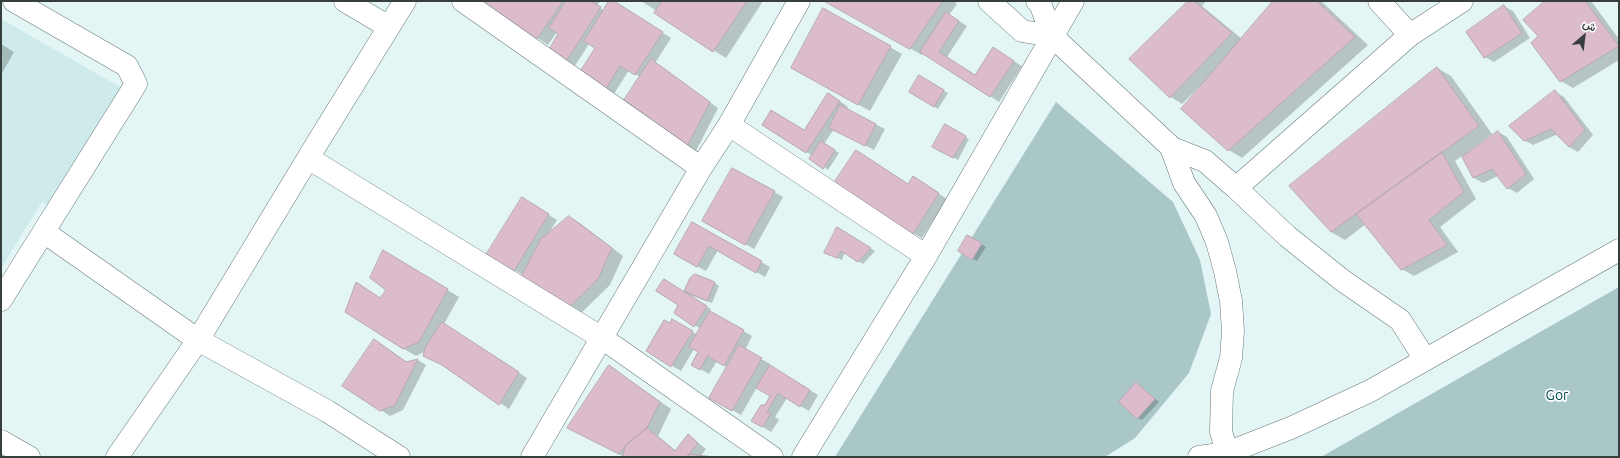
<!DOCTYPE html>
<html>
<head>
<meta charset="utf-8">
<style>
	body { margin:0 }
	#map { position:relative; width:1620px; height:458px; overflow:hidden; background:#e4f5f5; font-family:Ubuntu,Vazirmatn,sans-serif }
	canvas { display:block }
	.frame { position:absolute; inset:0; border:2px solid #373e3e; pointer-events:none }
	.north { position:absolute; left:1564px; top:16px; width:40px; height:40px; -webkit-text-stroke:3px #fff; paint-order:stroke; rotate:28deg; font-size:11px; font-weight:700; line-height:16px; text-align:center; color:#373e3e }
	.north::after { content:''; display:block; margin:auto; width:14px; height:18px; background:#373e3e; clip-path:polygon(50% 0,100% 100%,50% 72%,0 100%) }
</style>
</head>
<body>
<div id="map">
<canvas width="1620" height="458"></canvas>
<div class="frame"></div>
<div class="north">ش</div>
</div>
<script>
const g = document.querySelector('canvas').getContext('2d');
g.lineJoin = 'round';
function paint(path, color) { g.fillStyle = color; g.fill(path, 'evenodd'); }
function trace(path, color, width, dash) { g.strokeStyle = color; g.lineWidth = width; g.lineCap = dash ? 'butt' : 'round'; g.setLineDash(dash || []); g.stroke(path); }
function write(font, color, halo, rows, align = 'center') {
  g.font = font + ' Ubuntu,sans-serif'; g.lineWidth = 3.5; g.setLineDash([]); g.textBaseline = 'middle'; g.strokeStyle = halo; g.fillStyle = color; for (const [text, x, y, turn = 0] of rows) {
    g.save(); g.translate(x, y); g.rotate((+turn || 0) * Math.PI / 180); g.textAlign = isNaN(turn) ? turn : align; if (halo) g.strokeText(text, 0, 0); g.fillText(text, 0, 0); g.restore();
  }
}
const built = new Path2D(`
	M1 19 122 88 50 206 42 202 1 268Z`);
const green = new Path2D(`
	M1056 102 1173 202 1200 260 1211 314 1189 373 1135 438 1105 457H835Z
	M1619 287V457H1321Z`);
const shadow = new Path2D(`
	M483 1H600L597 6 605 11 612 1 671 38 655 63 718 108 696 151 688 146 640 77 629 70 614 94 605 89 596 48 589 44 574 67 566 62 560 34 557 32 548 45Z
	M641 1H763L726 58 655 13 657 11Z
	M826 1H954L957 4 949 15 967 26 947 57 976 76 1002 54 1022 66 999 102 924 53 922 55Z
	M1190 1H1206L1202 6 1242 39 1275 1H1321L1368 45 1242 158 1229 150 1182 109 1201 87 1200 86 1182 104 1171 97Z
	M1547 1H1591L1619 39V60L1573 88 1561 81 1539 36Z
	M1504 6 1513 11 1530 38 1494 62 1485 57Z
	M824 10 902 54 870 111 804 75Z
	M1 44 14 52 1 75Z
	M1437 68 1451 76 1492 134 1468 152 1469 153 1498 132 1507 137 1534 179 1517 193 1508 188 1498 176 1483 183 1474 178 1462 156 1455 161 1476 199 1440 227 1458 252 1414 276 1402 269 1366 224 1345 240 1331 232Z
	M920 77 948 93 938 109 910 92Z
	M1555 92 1564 97 1593 135 1578 152 1569 147 1558 134 1533 145 1524 140Z
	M837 99 848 107 846 110 885 129 874 150 834 129 824 144 839 153 828 170 813 156 763 125 804 131Z
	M945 126 969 139 958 160 934 146Z
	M733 169 783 197 754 249 704 221Z
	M922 183 947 199 922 238 913 233 908 185Z
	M531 204 557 220 548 234 570 217 581 224 623 256 610 285 574 320 523 275 488 255Z
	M693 223 770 267 765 277 718 250 706 271 675 254Z
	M838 228 875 251 863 264 845 252 842 260 825 253Z
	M968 236 986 247 977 261 959 251Z
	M395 258 459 297 444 324 527 378 509 409 447 367 426 351 416 356 404 349 368 290 381 299 387 290Z
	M691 279 715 283 719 286 712 303 687 294 711 309 709 312 752 336 745 350 770 364 769 366 818 395 809 411 787 398 775 417 779 420 771 432 753 421 766 406 772 396 757 387 741 415 710 397 727 367 717 361 709 374 692 364 700 352 694 349 681 371 647 351 672 320 698 335 701 329 675 313Z
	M374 340 407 362 418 360 426 365 403 410 390 416 381 410Z
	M609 366 671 409 658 436 676 451 688 435 706 449 700 457H704H624L568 428Z
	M1140 386 1159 402 1142 420 1138 418Z`);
const building = new Path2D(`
	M481 1H559L562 3 536 40Z
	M566 1H590L601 7 565 63 548 51 558 34 549 28Z
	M609 1H614L663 32 635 75 620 66 605 90 579 73 595 48 584 41Z
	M662 1H747L713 52 654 13Z
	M824 1H943L910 49Z
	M1188 1H1194L1232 33 1170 98 1129 59Z
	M1273 1H1317L1355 37 1228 151 1181 109Z
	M1545 1H1585L1619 46 1560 82 1531 43 1538 36 1523 20Z
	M1504 5 1522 33 1484 58 1466 32Z
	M823 8 891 46 858 105 791 68Z
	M946 12 959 21 939 52 975 75 993 47 1014 61 990 97 920 52Z
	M651 59 710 102 687 147 624 100Z
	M1437 67 1479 126 1331 232 1289 186Z
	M919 75 944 90 934 107 909 92Z
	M1555 90 1585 130 1569 147 1551 129 1524 141 1509 126Z
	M828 93 840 101 806 153 762 125 771 110 804 130Z
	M840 105 876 124 865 146 829 128Z
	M945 124 966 136 953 158 932 147Z
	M1498 131 1526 174 1507 189 1492 169 1473 178 1462 157Z
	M821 141 835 150 823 169 809 159Z
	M856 150 908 184 913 176 939 193 913 234 834 183Z
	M1442 152 1464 192 1429 220 1447 245 1401 270 1356 214Z
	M732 168 775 191 745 245 702 221Z
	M522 197 549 214 514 271 486 255Z
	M569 216 612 248 598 279 562 314 516 286 541 239Z
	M692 222 762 261 756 273 709 246 697 267 674 254Z
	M837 227 871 248 858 262 841 251 837 258 824 253Z
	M967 235 982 243 972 260 958 251Z
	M383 250 448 289 419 342 403 349 345 312 356 282 380 298 386 290 370 278Z
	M695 274 715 282 707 301 684 291 690 278Z
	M664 279 707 306 694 327 674 313 678 305 656 291Z
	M710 311 744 330 724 366 712 359 708 355 700 370 691 365 698 352 689 347Z
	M672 319 693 331 671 367 646 351 664 320 670 323Z
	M442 322 519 372 499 405 442 365 423 356 425 348Z
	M374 339 406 362 418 359 395 405 380 411 342 386Z
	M739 345 762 358 732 411 709 398Z
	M609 365 660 402 647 428 625 446 619 454 567 428Z
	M770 365 810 390 800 407 778 393 767 412 771 414 762 427 751 421 761 405H765L770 396 756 388Z
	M1136 382 1155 399 1137 419 1119 402Z
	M647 428 675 451 688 434 698 443 687 457H623L625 446Z
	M689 454 714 457H687Z`);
const minor = new Path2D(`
	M345 1 389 27
	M463 1 701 168
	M989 1 1022 31 1052 36
	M1037 1 1040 3 1052 36 1171 147 1184 183 1206 216 1217 242 1225 271 1231 301 1233 331 1231 358 1222 391 1221 432 1229 457
	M1379 1 1410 35
	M729 125 926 256
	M1172 148 1205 161 1236 188 1287 236 1342 280 1400 320 1425 359
	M308 158 602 338 772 457
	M1236 188 1410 35 1462 1
	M44 232 198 340 327 411 399 457
	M1 300 136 84 127 66 14 1
	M1 441 29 457
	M117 457 198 340 316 145 405 1
	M532 457 701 168 729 125 799 1
	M803 457 926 256 1073 1`);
const secondary = new Path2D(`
	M1199 457 1227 453 1293 427 1370 391 1619 250`);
const parkNames = [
	["Gor",1557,395]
];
paint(built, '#cfeaea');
paint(green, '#aac7c7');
paint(shadow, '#0003');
paint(building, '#dcbbcd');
trace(building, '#b6a9b0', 1);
trace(minor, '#697979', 23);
trace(secondary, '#697979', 23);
trace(minor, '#fff', 22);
trace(secondary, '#fff', 22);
write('14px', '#034546', '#fff', parkNames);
</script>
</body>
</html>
